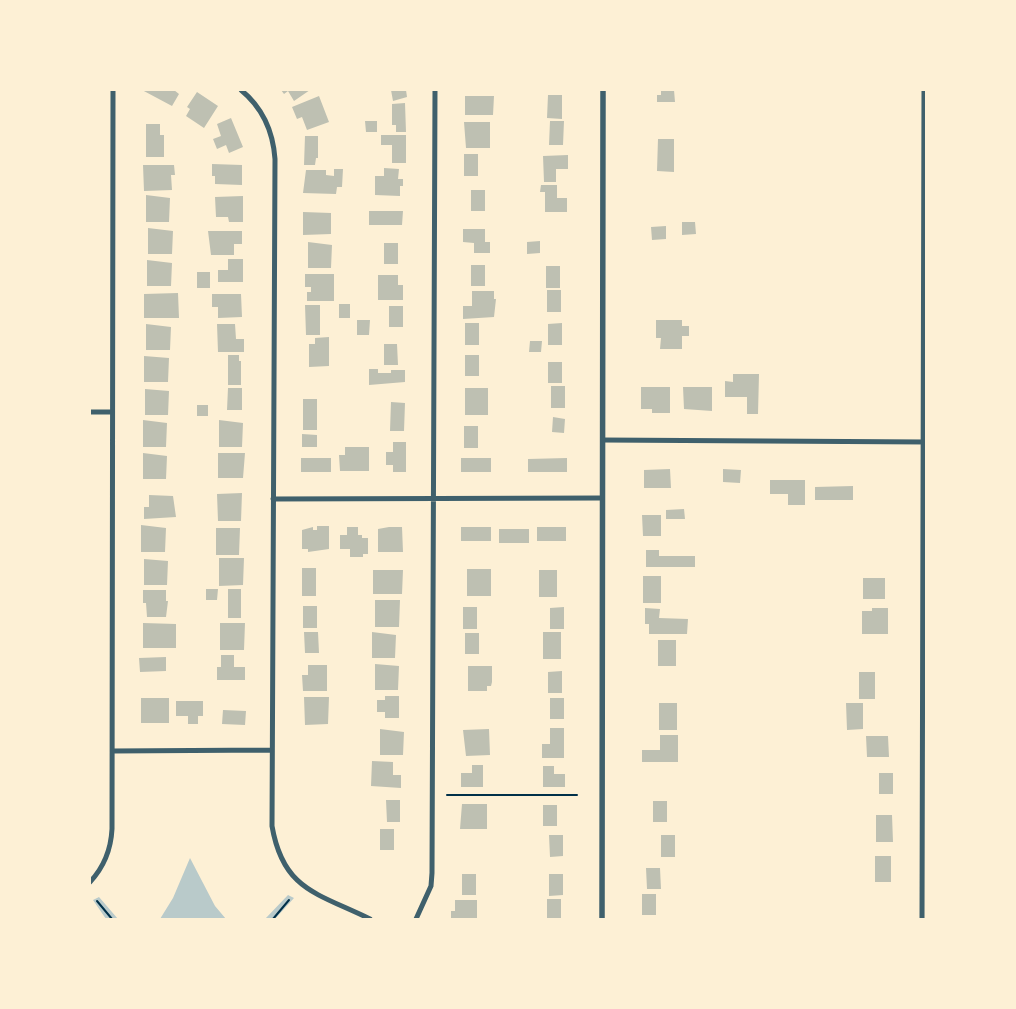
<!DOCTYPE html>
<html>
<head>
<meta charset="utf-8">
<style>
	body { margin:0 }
	#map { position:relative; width:1016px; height:1009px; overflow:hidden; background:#fdf0d5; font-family:Spectral,serif }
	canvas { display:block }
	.frame { position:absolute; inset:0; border:91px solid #fdf0d5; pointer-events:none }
</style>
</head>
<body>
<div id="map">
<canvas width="1016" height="1009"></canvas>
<div class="frame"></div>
</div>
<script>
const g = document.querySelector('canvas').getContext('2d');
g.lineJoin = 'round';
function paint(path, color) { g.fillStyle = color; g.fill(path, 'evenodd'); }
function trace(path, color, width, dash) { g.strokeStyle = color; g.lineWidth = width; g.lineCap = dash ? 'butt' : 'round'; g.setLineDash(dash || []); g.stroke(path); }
const green = new Path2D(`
	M190 858 215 906 226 919H160L173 898Z
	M288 895 294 898 275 919H265Z
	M99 897 118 919H106L93 900Z`);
const building = new Path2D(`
	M142 90H174L179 94 172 106Z
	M281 90H310L294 101 288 91 284 94Z
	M391 90H406L407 97 393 101Z
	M661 90H674L675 102H657V95H661Z
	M197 92 218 106 204 128 186 116 190 109 187 107Z
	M548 95H562V119L547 118Z
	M319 96 329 122 307 130 302 117 297 119 292 107Z
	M465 96H494L493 115H465Z
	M405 103 406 132H396V125H392V104Z
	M231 118 243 147 229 153 226 145 217 149 213 139 221 136 217 124Z
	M365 121H377V132H366Z
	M550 121H564L563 145H549Z
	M464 122H490V148H466Z
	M146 124H160V135H164V157H146Z
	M381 135H406V163H392V145H381Z
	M305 136H318V158H316L315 165H304Z
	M658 139H674V172L657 171Z
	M464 154H478V176H464Z
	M568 155V169H556V182H544L543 156Z
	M212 164 242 165V185L215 184V176H212Z
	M143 165H174L175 175H171L172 190 144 191Z
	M384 168 399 169 398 179H403V186H400V196L375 195V176H384Z
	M334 169H343L342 187H337L336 194 303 193 306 170H326V175L334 176Z
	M541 185H557V198H567V212H545V192H540Z
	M471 190H485V211H471Z
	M146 195 170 198 169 222H146Z
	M243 196V222H229L228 217H216L215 197Z
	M369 211H403L402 225H369Z
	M303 212 331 213V234L303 235Z
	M682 222H695L696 234 682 235Z
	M666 226V239L652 240 651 227Z
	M148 228 173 231 172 254H148Z
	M463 229H485V242H490V253H474V243L463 242Z
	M208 231H242V244H234V255H211Z
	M540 241V253L527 254V242Z
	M308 242 332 245 331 268H308Z
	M384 243H398V264H384Z
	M228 259H243V282H218V270H228Z
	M147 260 172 263 171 286H147Z
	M471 265H485V286H471Z
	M546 266H560V288H546Z
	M197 272H210V288H197Z
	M305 274H334V301H307V292H311V287H305Z
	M378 275H398V285H403V300H378Z
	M547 290H561V312H547Z
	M472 291H494V299H496L494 317 463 319V306H472Z
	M178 293 179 318H144V294Z
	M212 294H241L242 317 218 318V307H212Z
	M339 304H350V318H339Z
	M305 305H320V335H306Z
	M389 306H403V327H389Z
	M357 320H370L369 335H357Z
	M656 320H682V326H689V336H682V349H660L661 338H656Z
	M465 323H479V345H465Z
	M562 323V345H548V324Z
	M146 324 171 327 170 350H146Z
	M217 324H235L236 339H244V352H218Z
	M329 337V366L309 367V344H315V338Z
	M530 341H542L541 352H529Z
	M384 344H397L398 365H384Z
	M228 355H239V361H241V385H228Z
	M465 355H479V376H465Z
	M144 356 169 358 168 382H144Z
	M548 362H562V383H548Z
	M369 369H378V373H391V370H405V382L369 385Z
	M733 374H759L758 414H747V397H725V381L733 382Z
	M551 386H565V408H551Z
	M641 387H670V413H652V409H641Z
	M683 387H712V411L684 409Z
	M228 388H242V410H227Z
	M465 388H488V415H465Z
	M145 389 169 391 168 415H145Z
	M303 399H317V430H303Z
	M391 402 405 403 404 431H390Z
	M197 405H208V416H197Z
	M553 417 565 419 564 433 552 432Z
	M143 420 167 423 166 447H143Z
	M219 420 243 423 242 447H219Z
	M464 426H478V448H464Z
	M302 434 317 435V447H302Z
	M393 442H406V472H393V465H386V452H393Z
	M345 447H369V471H340L339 455H345Z
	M143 453 167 456 166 479H143Z
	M218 453H245L243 478H218Z
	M301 458H331V472H301Z
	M461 458H491V472H461Z
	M567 458V472H528V459Z
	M670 469 671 488H644V470Z
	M723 469 741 470 740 483 723 482Z
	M770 480H805V505H788V494H770Z
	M853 486V500H815V487Z
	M242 493 241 521H218L217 494Z
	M149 495 173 496 176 517 144 519V507H149Z
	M684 509 685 519H666V510Z
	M642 515H661V536H643Z
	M141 525 166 528 165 552H141Z
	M317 526H329V549L308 552V549H302V530L313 527V530H317Z
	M347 527H358V535H362V538H368V554H363V557H350V549H340V535H347Z
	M389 527H402L403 552H378V529Z
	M461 527H491V541H461Z
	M537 527H566V541H537Z
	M216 528H240L239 555H216Z
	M499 529H529V543H499Z
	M646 550H659V556H695V567H646Z
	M219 558H244L243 585 219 586Z
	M144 559 168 561 167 585H144Z
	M302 568H316V596H302Z
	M467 569H491V596H467Z
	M373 570H403L402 594H373Z
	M539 570H557V597H539Z
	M643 576H661V603H643Z
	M863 578H885V599H863Z
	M206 589H218L217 600H206Z
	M228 589H241V618H228Z
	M143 590H166V601H168L166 617H147L146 603H143Z
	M375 600H400L399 627H375Z
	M303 606H317V628H303Z
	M463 607H477V629H463Z
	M564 607V629H550V608Z
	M645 608 660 609 659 618 688 619 687 634H649V624H645Z
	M872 608H888V634H862V611H872Z
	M143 623 176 624V648H143Z
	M220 623H245L244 650H220Z
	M304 632H318L319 653H305Z
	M372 632 396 635 395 658H372Z
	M543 632H561V659H543Z
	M465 633H479V654H465Z
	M658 640H676V666H658Z
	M221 655H234V667H245V680H217V667H221Z
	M166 657V671L140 672 139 658Z
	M375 664 399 666 398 690H375Z
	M308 665H327V691H303L302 675H308Z
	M468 666H492V682L491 686H487V691H468Z
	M562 671V693H548V672Z
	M859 672H875V699H859Z
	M385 696H399V718H385V712H377V700H385Z
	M304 697H329L328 724 305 725Z
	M141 698H169V723H141Z
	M550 698H564V719H550Z
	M176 701H203V716H198V724H188V716H176Z
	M659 703H677V730H659Z
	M846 703H863V729L847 730Z
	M223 710 246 711 245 725 222 724Z
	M550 728H564V758H542V744H550Z
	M380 729 404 732 403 755H380Z
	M489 729 490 755 466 756 463 730Z
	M660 735H678V762H642V750H660Z
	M866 736H888L889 757H867Z
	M372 761 393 762V775H401V788L371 786Z
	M472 765H483V787H461V773H472Z
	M543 766H554V774H565V787H543Z
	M879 773H893V794H879Z
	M386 800H400V822H387Z
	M653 801H667V822H653Z
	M462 804H487V829H460Z
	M543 805H557V826H543Z
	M876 815H892L893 842H876Z
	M380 829H394V850H380Z
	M549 835H563V856L550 857Z
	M661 835H675V857H661Z
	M875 856H891V882H875Z
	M646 868H660L661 889H647Z
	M462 874H476V895H462Z
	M549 874H563V895L549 896Z
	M642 894H656V915H642Z
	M547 899H561V919H547Z
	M455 900H477V919H451V911H455Z`);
const path = new Path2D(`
	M447 795H577
	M97 901 112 919
	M273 919 289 900`);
const minor = new Path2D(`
	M241 90C263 108 273 131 275 159L272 826C283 890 317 893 370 919
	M90 412H111
	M603 440 926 442
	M273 499 601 498
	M113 751 271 750
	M90 882C104 867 111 849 112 829L113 90
	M416 919 431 886 432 873 435 90
	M922 919 924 90`);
const tertiary = new Path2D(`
	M602 919 603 90`);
paint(green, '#b9caca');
paint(building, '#bec0b2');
trace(path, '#003049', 2);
trace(minor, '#3f606c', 5);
trace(tertiary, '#3f606c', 5.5);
</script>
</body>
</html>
